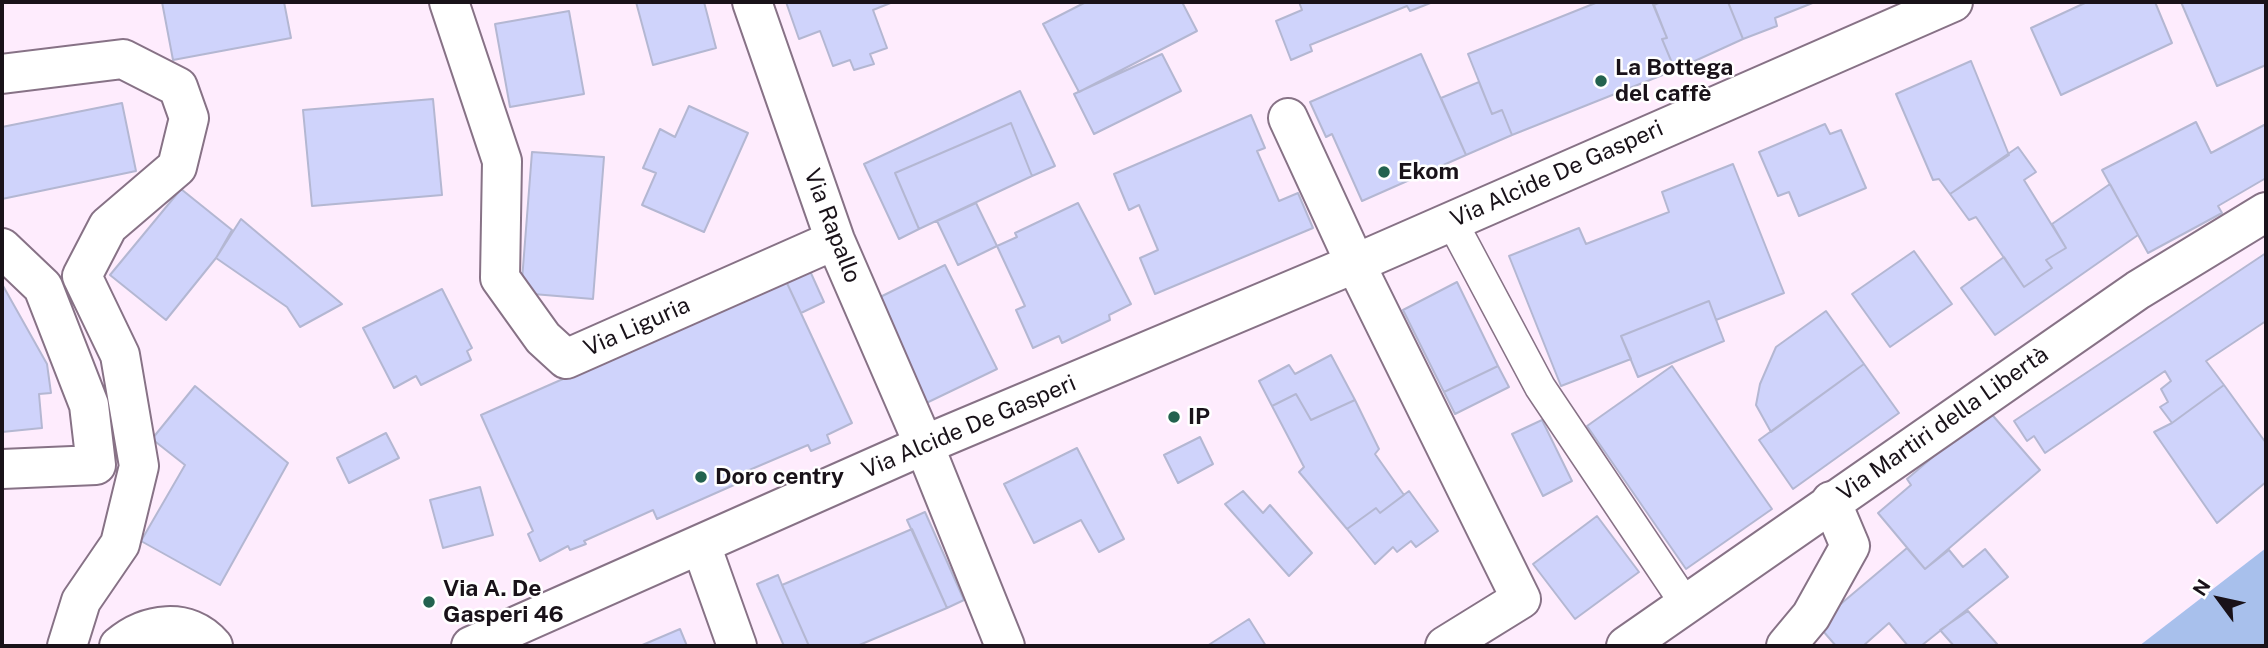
<!DOCTYPE html>
<html>
<head>
<meta charset="utf-8">
<style>
	body { margin:0 }
	#map { position:relative; width:2268px; height:648px; overflow:hidden; background:#feecfd; font-family:"Public Sans",sans-serif }
	canvas { display:block }
	.frame { position:absolute; inset:0; border:4px solid #191219; pointer-events:none }
	.north { position:absolute; left:2184px; top:564px; width:70px; height:70px; -webkit-text-stroke:5px #fff; paint-order:stroke; rotate:303deg; font-size:19px; font-weight:700; line-height:28px; text-align:center; color:#191219 }
	.north::after { content:''; display:block; margin:auto; width:24px; height:32px; background:#191219; clip-path:polygon(50% 0,100% 100%,50% 72%,0 100%) }
</style>
</head>
<body>
<div id="map">
<canvas width="2268" height="648"></canvas>
<div class="frame"></div>
<div class="north">N</div>
</div>
<script>
const g = document.querySelector('canvas').getContext('2d');
g.lineJoin = 'round';
function paint(path, color) { g.fillStyle = color; g.fill(path, 'evenodd'); }
function trace(path, color, width, dash) { g.strokeStyle = color; g.lineWidth = width; g.lineCap = dash ? 'butt' : 'round'; g.setLineDash(dash || []); g.stroke(path); }
function write(font, color, halo, rows, align = 'center') {
  g.font = font + ' "Public Sans",sans-serif'; g.lineWidth = 5; g.setLineDash([]); g.textBaseline = 'middle'; g.strokeStyle = halo; g.fillStyle = color; for (const [text, x, y, turn = 0] of rows) {
    g.save(); g.translate(x, y); g.rotate((+turn || 0) * Math.PI / 180); g.textAlign = isNaN(turn) ? turn : align; if (halo) g.strokeText(text, 0, 0); g.fillText(text, 0, 0); g.restore();
  }
}
const water = new Path2D(`
	M2266 548V646H2139Z`);
const building = new Path2D(`
	M162 2H284L291 38 173 60Z
	M636 2H704L716 48 653 65Z
	M786 2H893L873 10 887 48 870 54 874 64 854 70 850 60 833 66 820 31 799 39Z
	M1086 2H1182L1197 31 1079 92 1043 24Z
	M1299 2H1433L1410 11 1407 6 1310 45 1312 51 1291 60 1276 21 1302 10Z
	M1598 2H1652L1667 38 1662 39 1675 70 1512 135 1502 110 1492 114 1468 54Z
	M1661 2H1728L1743 39 1675 70 1662 39 1667 38 1654 5Z
	M1728 2H1815L1775 18 1777 26 1743 39Z
	M2087 2H2155L2172 43 2061 95 2031 28Z
	M2181 2H2266V65L2217 86Z
	M569 11 584 94 510 107 495 24Z
	M1162 54 1181 91 1094 134 1074 94Z
	M1421 54 1466 155 1362 201 1332 134 1326 137 1310 102Z
	M1971 61 2009 155 1950 194 1939 179 1933 180 1896 94Z
	M1479 82 1492 114 1502 110 1512 135 1466 155 1441 98Z
	M1020 91 1055 166 1032 176 1011 123 895 173 919 229 899 239 864 164Z
	M433 99 442 195 312 206 303 110Z
	M122 103 136 171 2 199V127Z
	M689 106 748 133 704 232 642 205 656 173 643 168 660 129 675 137Z
	M1251 115 1265 148 1257 151 1279 201 1298 193 1313 228 1155 294 1140 258 1158 250 1139 205 1129 210 1114 174Z
	M2196 122 2211 153 2266 124V178L2218 206 2222 213 2148 253 2102 170Z
	M1011 123 1032 176 919 229 895 173Z
	M1825 124 1830 134 1841 130 1866 188 1799 216 1789 192 1778 196 1759 152Z
	M2018 147 2036 172 2024 180 2066 248 2046 260 2052 268 2024 287 1976 217 1969 220 1950 194Z
	M532 152 604 157 593 299 521 293Z
	M1733 164 1784 293 1716 320 1709 301 1621 336 1631 359 1561 386 1509 256 1579 228 1586 244 1669 212 1662 192Z
	M2110 184 2138 235 1995 335 1961 288 2004 257 2024 287 2052 268 2046 260 2066 248 2052 224Z
	M181 189 232 230 216 258 166 320 110 275Z
	M976 203 997 246 958 265 937 221Z
	M1078 203 1131 304 1109 315 1110 320 1062 343 1059 336 1033 348 1016 310 1025 306 997 246 1017 237 1015 233Z
	M241 219 342 304 300 327 287 307 216 258Z
	M1914 251 1952 304 1890 347 1852 294Z
	M2266 253V321L2206 361 2224 385 2172 423 2160 407 2168 402 2161 389 2171 381 2165 371 2045 453 2034 436 2027 441 2014 421Z
	M945 265 997 369 918 407 866 304Z
	M810 271 824 302 801 313 786 281Z
	M786 281 852 423 827 435 830 443 811 451 808 445 740 474 743 481 657 519 653 510 584 541 586 544 570 550 568 546 540 561 528 534 533 531 481 415Z
	M1457 282 1498 366 1444 392 1403 310Z
	M2 284 47 364 51 393 39 394 42 428 2 432Z
	M442 289 472 348 467 351 471 360 421 385 416 376 394 388 363 328Z
	M1709 301 1724 341 1638 377 1621 336Z
	M1826 311 1864 364 1771 432 1756 405 1760 384 1776 347Z
	M1331 355 1355 400 1311 420 1296 394 1272 406 1259 381 1289 365 1295 374Z
	M1864 364 1899 413 1793 489 1759 440Z
	M1498 366 1509 387 1455 414 1444 392Z
	M1672 366 1772 509 1686 569 1587 426Z
	M2224 385 2266 443V482L2217 523 2154 432 2172 423Z
	M195 386 288 463 220 585 141 541 185 465 152 439Z
	M1296 394 1311 420 1355 400 1379 449 1375 454 1404 495 1380 513 1376 508 1347 529 1299 472 1304 467 1272 406Z
	M1988 410 2040 470 1925 569 1878 513 1911 485 1907 479Z
	M1542 420 1572 481 1543 496 1512 434Z
	M386 433 399 458 349 483 337 458Z
	M1200 437 1213 464 1178 483 1164 455Z
	M1077 448 1124 539 1099 552 1081 520 1034 543 1004 484Z
	M480 487 493 535 443 548 430 500Z
	M1243 491 1263 513 1270 505 1312 553 1289 576 1225 504Z
	M1409 491 1438 531 1416 547 1411 541 1397 552 1393 547 1375 564 1347 529 1376 508 1380 513Z
	M925 512 964 600 947 608 907 520Z
	M1597 516 1639 572 1575 619 1533 564Z
	M912 529 947 608 857 646H809L782 585Z
	M1907 548 1925 569 1949 550 1963 567 1985 549 2008 577 1921 646H1908L1889 623 1863 646H1836L1817 624Z
	M778 575 782 585 809 646H784L757 584Z
	M1968 611 1997 644 1994 646H1954L1940 630Z
	M1249 619 1266 646H1207Z
	M680 629 687 646H640Z`);
const pedestrian = new Path2D(`
	M1451 220 1540 387 1685 603`);
const minor = new Path2D(`
	M449 2 502 161 500 278 543 338 566 359 835 240
	M752 2 835 240 924 445
	M2 74 123 59 178 87 189 118 177 167 108 226 82 276 120 355 139 466 120 544 81 601 67 646
	M1288 118 1355 263 1521 599 1445 646
	M2 248 43 287 89 405 96 465 2 469
	M701 545 737 646
	M119 646C146 623 188 616 213 646
	M1786 646 1811 616 1850 546 1831 501`);
const tertiary = new Path2D(`
	M924 445 1005 646
	M1626 646 2138 290 2266 212`);
const secondary = new Path2D(`
	M471 646 924 445 1368 258 1953 2`);
const markers = [
	[1601,81,7,"#23624f"],
	[1384,172,7,"#23624f"],
	[1174,417,7,"#23624f"],
	[701,477,7,"#23624f"],
	[429,602,7,"#23624f"]
];
const poiNames = [
	["La Bottega",1615,68],
	["del caffè",1615,94],
	["Ekom",1398,172],
	["IP",1188,417],
	["Doro centry",715,477],
	["Via A. De",443,589],
	["Gasperi 46",443,615]
];
const streetNames = [
	["Via Alcide De Gasperi",1557,174,-24],
	["Via Rapallo",832,226,69],
	["Via Liguria",637,327,-24],
	["Via Martiri della Libertà",1943,424,-35],
	["Via Alcide De Gasperi",969,427,-23]
];
paint(water, '#a8c0ec');
paint(building, '#cfd3fb');
trace(building, '#b4b7d2', 2);
trace(pedestrian, '#877286', 33);
trace(minor, '#877286', 42);
trace(tertiary, '#877286', 42);
trace(secondary, '#877286', 42);
trace(pedestrian, '#fff', 30);
trace(minor, '#fff', 38);
trace(tertiary, '#fff', 38);
trace(secondary, '#fff', 38);
for (const [x, y, r, color] of markers) { const dot = new Path2D(); dot.arc(x, y, r, 0, 2 * Math.PI); g.fillStyle = color; g.fill(dot); trace(dot, '#fff', 2.5); }
write('bold 23px', '#191219', '#fff', poiNames, 'left');
write('23px', '#191219', '#fff', streetNames);
</script>
</body>
</html>
